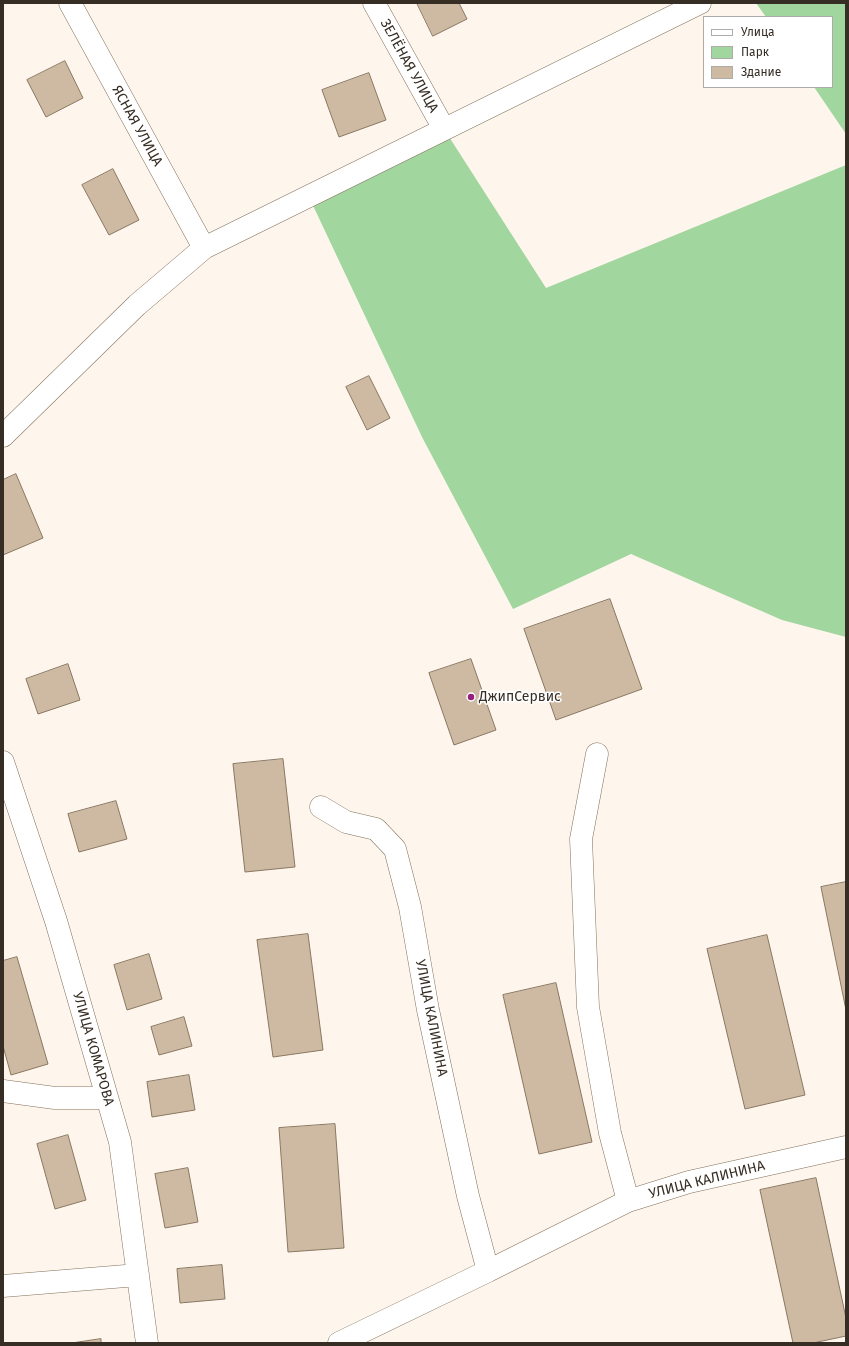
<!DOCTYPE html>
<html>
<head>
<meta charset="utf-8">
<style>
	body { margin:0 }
	#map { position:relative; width:849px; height:1346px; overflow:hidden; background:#fef5ec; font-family:"Fira Sans",sans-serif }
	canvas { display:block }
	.frame { position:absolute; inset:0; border:4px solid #362e25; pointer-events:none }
	.legend { position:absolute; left:703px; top:16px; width:130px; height:72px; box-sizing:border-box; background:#fff; border:1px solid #afaba8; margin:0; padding:5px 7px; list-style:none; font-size:12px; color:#362e25 }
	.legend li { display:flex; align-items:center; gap:8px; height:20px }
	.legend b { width:20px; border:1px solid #afaba8 }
</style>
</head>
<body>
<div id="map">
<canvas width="849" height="1346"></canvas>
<div class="frame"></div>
<ul class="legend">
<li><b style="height:5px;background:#fff"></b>Улица</li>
<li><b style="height:11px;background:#a1d69f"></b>Парк</li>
<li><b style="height:11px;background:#cebaa3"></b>Здание</li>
</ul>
</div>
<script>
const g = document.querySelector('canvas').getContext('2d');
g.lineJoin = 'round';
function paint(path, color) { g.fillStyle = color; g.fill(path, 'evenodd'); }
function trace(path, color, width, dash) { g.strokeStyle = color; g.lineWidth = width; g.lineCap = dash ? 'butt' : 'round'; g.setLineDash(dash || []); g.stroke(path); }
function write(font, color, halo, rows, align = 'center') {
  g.font = font + ' "Fira Sans",sans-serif'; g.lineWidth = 3; g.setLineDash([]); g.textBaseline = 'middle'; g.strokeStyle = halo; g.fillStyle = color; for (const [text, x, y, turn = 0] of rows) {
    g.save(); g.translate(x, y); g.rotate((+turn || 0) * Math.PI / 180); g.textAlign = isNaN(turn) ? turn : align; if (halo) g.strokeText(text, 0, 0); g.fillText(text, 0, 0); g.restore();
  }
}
const green = new Path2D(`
	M756 3H846V134L814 87H832V17H766Z
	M444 129 546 288 846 165V637L782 620 631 554 513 609 422 437 309 197Z`);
const building = new Path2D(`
	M417 3H459L467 19 433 36Z
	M65 61 83 98 46 117 27 80Z
	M369 73 386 120 339 137 322 90Z
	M113 169 139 220 109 235 82 185Z
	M369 376 390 418 367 430 346 387Z
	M16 474 43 538 3 555V480Z
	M610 599 642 689 556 720 524 629Z
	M471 659 496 730 454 745 429 673Z
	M68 664 80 700 38 714 26 679Z
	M283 759 295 867 245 872 233 764Z
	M116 801 127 839 79 852 68 814Z
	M846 882V1010L821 887Z
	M308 934 323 1050 273 1057 257 940Z
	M767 935 805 1095 745 1109 707 949Z
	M149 954 162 999 127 1010 114 965Z
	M17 957 48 1064 11 1075 3 1046V961Z
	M556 983 592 1142 539 1154 503 995Z
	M184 1017 192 1046 159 1055 151 1027Z
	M189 1075 195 1110 152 1117 147 1082Z
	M335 1124 344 1248 288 1252 279 1128Z
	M68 1135 86 1200 55 1209 37 1144Z
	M188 1168 198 1222 165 1228 155 1174Z
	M816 1178 846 1318V1336L813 1343H793L760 1190Z
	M222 1265 225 1299 180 1303 177 1269Z
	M101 1339V1343H72Z`);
const minor = new Path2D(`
	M70 3 204 248
	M374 3 444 129
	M3 436 137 305 204 248 700 3
	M597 754 581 839 588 1007 610 1133 628 1201
	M3 762 56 921 120 1142 147 1343
	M321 807 346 822 376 829 395 849 410 907 428 1010 468 1196 488 1271 628 1201 689 1182 846 1147
	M3 1091 55 1098H107
	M3 1286 138 1275
	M339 1343 488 1271`);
const markers = [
	[471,697,4,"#96207d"]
];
const streetNames = [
	["ЗЕЛЁНАЯ УЛИЦА",409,66,61],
	["ЯСНАЯ УЛИЦА",137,126,61],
	["УЛИЦА КАЛИНИНА",431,1018,79],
	["УЛИЦА КОМАРОВА",93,1049,74],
	["УЛИЦА КАЛИНИНА",707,1180,-14]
];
const poiNames = [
	["ДжипСервис",479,697]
];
paint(green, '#a1d69f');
paint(building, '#cebaa3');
trace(building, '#897761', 1);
trace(minor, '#83715b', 23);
trace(minor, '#fff', 22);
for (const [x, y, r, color] of markers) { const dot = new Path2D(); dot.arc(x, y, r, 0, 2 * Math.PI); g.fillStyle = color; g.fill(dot); trace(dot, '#fff', 1.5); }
write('14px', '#362e25', '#fff', streetNames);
write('14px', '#362e25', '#fff', poiNames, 'left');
</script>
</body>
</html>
